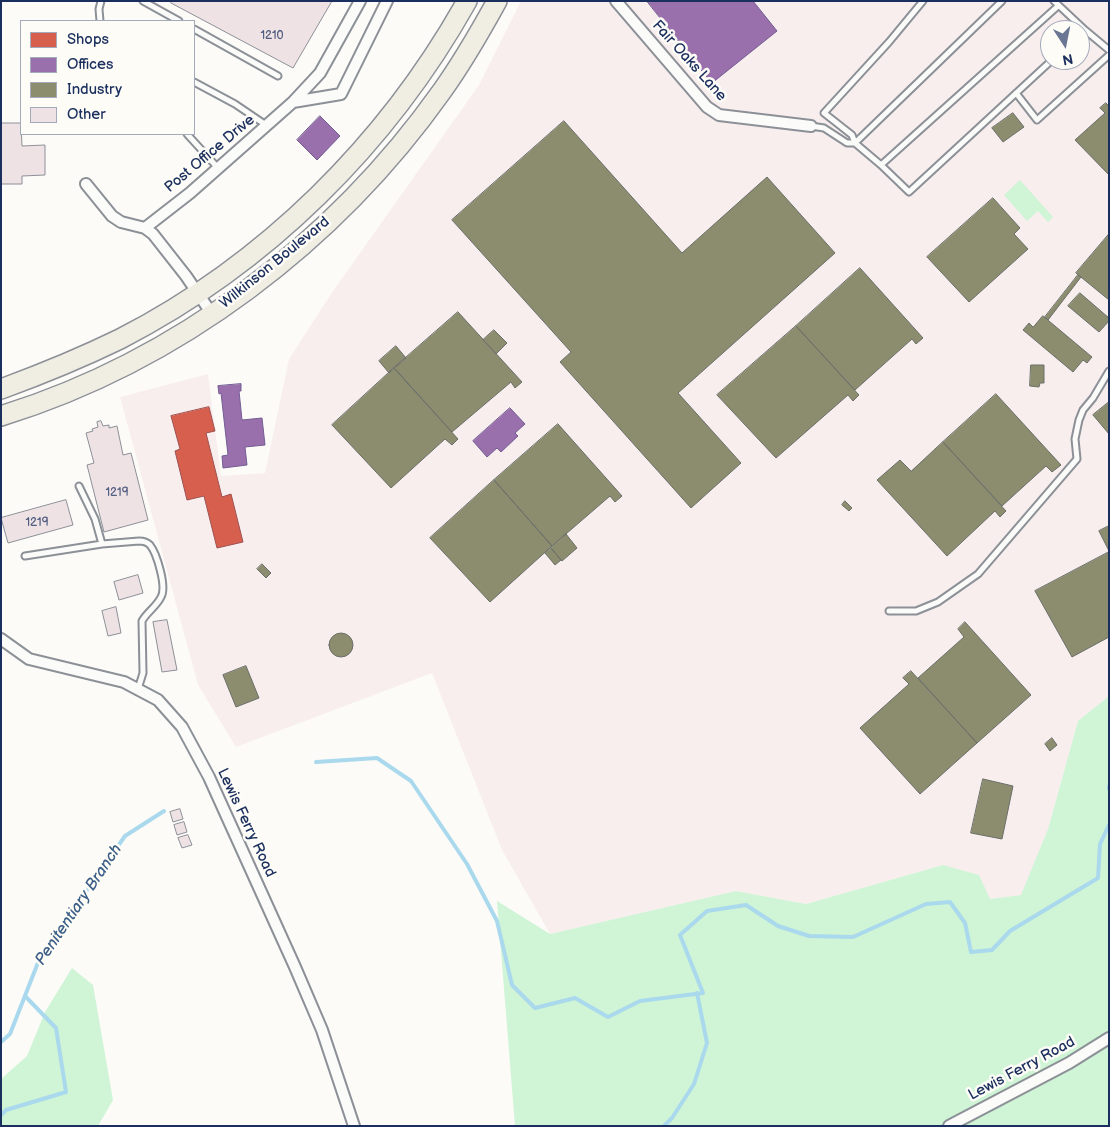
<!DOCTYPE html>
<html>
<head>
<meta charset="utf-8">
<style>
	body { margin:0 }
	#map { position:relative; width:1110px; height:1127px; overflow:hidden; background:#fcfbf8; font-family:"Balsamiq Sans",sans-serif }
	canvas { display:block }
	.frame { position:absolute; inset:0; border:2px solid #1b2f5e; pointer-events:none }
	.legend { position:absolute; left:20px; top:20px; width:175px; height:115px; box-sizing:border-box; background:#fdfcf7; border:1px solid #a3aaba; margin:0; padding:6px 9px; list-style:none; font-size:15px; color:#1b2f5e }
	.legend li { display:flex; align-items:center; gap:10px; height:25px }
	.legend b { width:25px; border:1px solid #a3aaba }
	.north { position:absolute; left:1040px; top:20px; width:50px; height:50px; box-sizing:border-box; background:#fdfcf7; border:1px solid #a3aaba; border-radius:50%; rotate:169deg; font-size:14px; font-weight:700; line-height:20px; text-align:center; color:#1b2f5e }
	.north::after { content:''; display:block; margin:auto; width:18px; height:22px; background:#6a7694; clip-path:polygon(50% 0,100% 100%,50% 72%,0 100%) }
</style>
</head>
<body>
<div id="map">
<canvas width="1110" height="1127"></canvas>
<div class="frame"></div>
<ul class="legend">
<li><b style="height:14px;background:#d6604d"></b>Shops</li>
<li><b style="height:14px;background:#9970ab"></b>Offices</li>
<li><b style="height:14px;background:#8c8c6e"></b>Industry</li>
<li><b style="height:14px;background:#eee2e5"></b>Other</li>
</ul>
<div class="north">N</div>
</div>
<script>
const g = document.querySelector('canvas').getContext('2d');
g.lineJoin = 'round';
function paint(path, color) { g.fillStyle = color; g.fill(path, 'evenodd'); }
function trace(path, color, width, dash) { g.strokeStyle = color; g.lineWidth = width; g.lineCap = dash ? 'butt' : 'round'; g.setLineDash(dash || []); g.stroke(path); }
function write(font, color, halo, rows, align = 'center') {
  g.font = font + ' "Balsamiq Sans",sans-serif'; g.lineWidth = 5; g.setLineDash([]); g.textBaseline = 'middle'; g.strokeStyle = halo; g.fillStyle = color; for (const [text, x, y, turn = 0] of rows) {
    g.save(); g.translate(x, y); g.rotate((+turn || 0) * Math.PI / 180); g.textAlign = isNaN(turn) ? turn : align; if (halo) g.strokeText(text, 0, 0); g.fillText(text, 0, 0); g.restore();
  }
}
const built = new Path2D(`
	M521 1H1109V696L1078 721 1048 829 1022 895 990 899 943 865 806 904 736 891 550 934 502 850 432 673 236 747 198 685 120 397 208 374 221 476 265 473 289 359 331 294 479 85ZM1050 30H1080V60H1050Z`);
const green = new Path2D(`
	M1020 180 1053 217 1048 222 1038 211 1027 221 1004 195Z
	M1109 696V1126H515L497 901 550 934 736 891 806 904 943 865 979 875 990 899 1021 895 1048 829 1078 721Z
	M72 968 93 985 113 1100 98 1126H1V1079L27 1056 45 1012Z`);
const shops = new Path2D(`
	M209 407 215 431 206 433 222 497 231 494 243 542 217 548 204 496 187 500 175 451 180 449 171 416Z`);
const offices = new Path2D(`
	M647 1H753L777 31 712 83Z
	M320 116 340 136 317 160 297 140Z
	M241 384V391H239L242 420 262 418 265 445 245 447 247 465 223 468 222 456 228 455 221 393 219 394 218 386Z
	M510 408 525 424 515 433 518 436 501 452 497 448 487 457 473 441Z`);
const industry = new Path2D(`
	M1106 103 1109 106V175L1075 140 1105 113 1100 108Z
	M1013 113 1024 127 1003 142 992 128Z
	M564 121 682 253 767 177 835 253 678 393 741 463 691 508 560 362 571 352 452 220Z
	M993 198 1020 228 1014 234 1028 249 969 302 927 257Z
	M1109 234V300L1076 273Z
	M860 268 923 338 916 344 912 339 855 390 796 326Z
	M1078 275 1081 277 1048 320 1045 317Z
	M1080 293 1109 318V321L1099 332 1068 306Z
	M458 312 522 382 515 388 511 382 452 432 394 368Z
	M1043 316 1092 357 1087 363 1083 360 1073 372 1023 330 1029 323 1033 327Z
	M796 326 859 395 853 401 848 395 776 458 717 395Z
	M494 330 507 343 496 354 483 340Z
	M396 346 406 358 389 373 379 361Z
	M1031 365H1044V383H1040L1039 387 1030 386Z
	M394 368 458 439 452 445 445 439 391 488 332 425Z
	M996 394 1061 465 1052 472 1046 466 1002 506 943 442Z
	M1109 402V434L1093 415Z
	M558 424 622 496 615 502 610 496 552 546 494 480Z
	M943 442 1006 511 1000 517 995 511 947 556 877 480 900 460 911 471Z
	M494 480 552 546 490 602 430 538Z
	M845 501 852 508 849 511 842 505Z
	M1109 526V551L1099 531Z
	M566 534 577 548 562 561 551 548Z
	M551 548 561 560 555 565 545 553Z
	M1109 552V637L1072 657 1035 591Z
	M262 564 271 573 266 578 257 569Z
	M965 622 1031 695 977 743 918 678 964 637 958 629Z
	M329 645a12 12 0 1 1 24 0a12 12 0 1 1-24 0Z
	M246 666 259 698 236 707 223 675Z
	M911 671 977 743 920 794 860 728 909 684 903 678Z
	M1052 738 1057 745 1050 751 1045 744Z
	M983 779 1013 786 1002 839 971 833Z`);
const stream = new Path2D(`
	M316 762 377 758 411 781 467 864 497 921 512 985 535 1008 575 998 608 1017 640 1001 703 993 680 935 707 911 746 905 778 926 809 936 853 937 926 904 950 902 965 923 971 952 992 950 1010 931 1098 878 1100 844 1109 825
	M1109 786V789
	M1 1042 10 1034 41 955 125 836 164 811
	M1 1115 6 1110 66 1092 56 1028 25 996
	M664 1126 672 1118 694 1084 707 1043 697 993`);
const building = new Path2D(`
	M172 1H332L293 68 171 3Z
	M1 123H21L22 146 45 145V175L22 176V184H1Z
	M101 421 103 426 109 425V428L117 426 123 455 131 453 148 520 104 532 87 465 94 463 86 433 93 431 92 429 98 427 97 422Z
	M66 500 73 525 8 543 1 518Z
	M138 575 143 593 119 600 114 582Z
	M116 607 121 633 108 636 102 611Z
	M167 620 177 670 162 672 153 622Z
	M180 809 183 819 173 822 170 812Z
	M184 822 187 832 177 835 174 825Z
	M188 835 192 845 182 848 178 838Z`);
const lane = new Path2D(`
	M143 1 179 21
	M1054 1 1085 30 1080 34
	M100 21 99 9 101 1
	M194 29 278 76
	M1085 30 1109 50
	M1052 60 909 192 881 165 1058 6
	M194 82 235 104 266 125
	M1016 93 1037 120 1109 55
	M811 126 824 128 847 143H855L1002 1
	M187 134 218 168
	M881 165 855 143 852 135 824 113 889 42 923 1
	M79 486 95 519 102 544
	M25 556 102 544 139 541C143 541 147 542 150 545 157 554 167 587 161 597 157 606 147 612 142 621L143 673 138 689
	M889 611H916L938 602 978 574 1077 459 1075 439 1079 420 1083 410 1093 398 1109 371`);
const street = new Path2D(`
	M616 1 707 107 719 115 811 126
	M293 102 341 94 387 1
	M86 184 112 216 121 222 145 228 153 234 186 276 212 314
	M145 228 190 193 293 102 320 73 360 1
	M1 639 29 659 124 682 158 700 182 727 209 777 295 967 322 1030 354 1126
	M949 1126 1069 1063 1109 1038`);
const highway = new Path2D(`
	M1 389C42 374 81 358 120 339 266 264 387 144 467 1
	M1 416C178 361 335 242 442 91 462 63 480 32 497 1`);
const numberNames = [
	["1210",272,36],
	["1219",117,493],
	["1219",37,523]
];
const streetNames = [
	["Fair Oaks Lane",689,61,48],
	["Post Office Drive",210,154,-40],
	["Wilkinson Boulevard",275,263,-39],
	["Lewis Ferry Road",246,823,65],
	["Lewis Ferry Road",1022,1069,-28]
];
const waterNames = [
	["Penitentiary Branch",79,905,-56]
];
paint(built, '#f8eeee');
paint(green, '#cff4d6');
paint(shops, '#d6604d');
trace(shops, '#9e5152', 1);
paint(offices, '#9970ab');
trace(offices, '#735c94', 1);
paint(industry, '#8c8c6e');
trace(industry, '#6a7069', 1);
trace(stream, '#aad9ed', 4);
paint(building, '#eee2e5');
trace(building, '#8c9097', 1);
trace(lane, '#8c9097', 9);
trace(street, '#8c9097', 14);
trace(highway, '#8c9097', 22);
trace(lane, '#fbfbf9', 5);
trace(street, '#fbfbf9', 10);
trace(highway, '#f0ede3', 19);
write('12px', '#515d80', null, numberNames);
write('15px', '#1b2f5e', '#fdfcf7', streetNames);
write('italic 16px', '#3b5e87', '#fdfcf7', waterNames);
</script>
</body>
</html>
